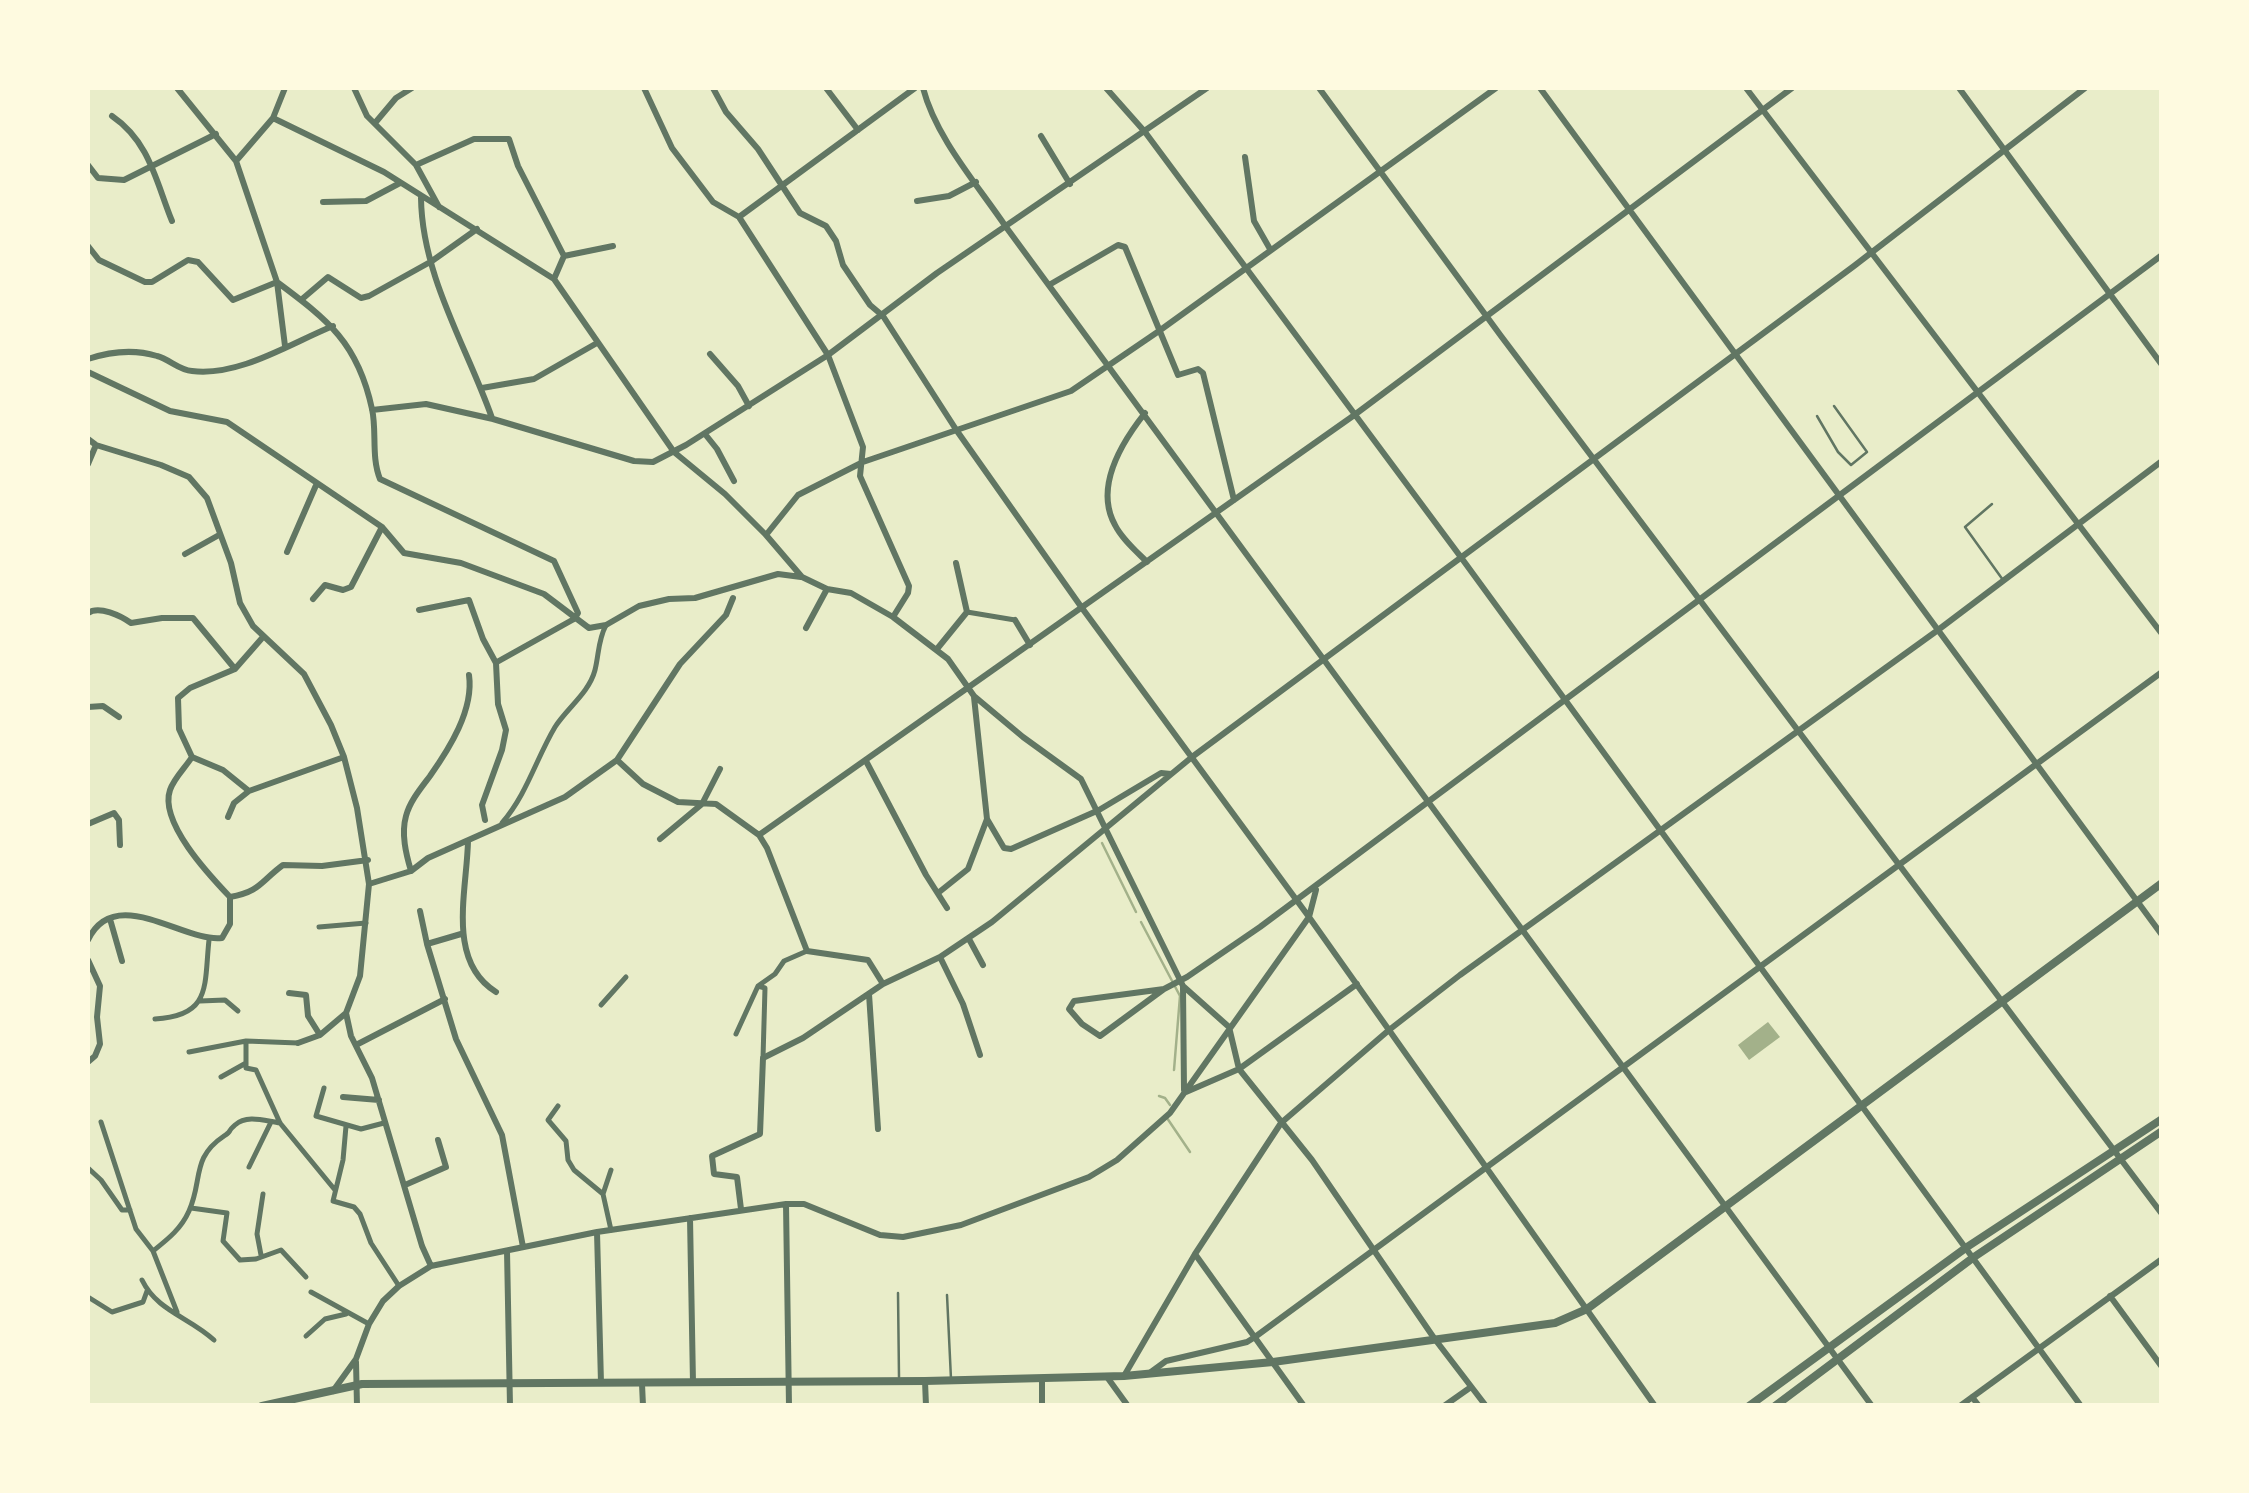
<!DOCTYPE html>
<html>
<head>
<meta charset="utf-8">
<style>
	body { margin:0 }
	#map { position:relative; width:2249px; height:1493px; overflow:hidden; background:#e9edc9; font-family:Commissioner,sans-serif }
	canvas { display:block }
	.frame { position:absolute; inset:0; border:90px solid #fefae0; pointer-events:none }
</style>
</head>
<body>
<div id="map">
<canvas width="2249" height="1493"></canvas>
<div class="frame"></div>
</div>
<script>
const g = document.querySelector('canvas').getContext('2d');
g.lineJoin = 'round';
function paint(path, color) { g.fillStyle = color; g.fill(path, 'evenodd'); }
function trace(path, color, width, dash) { g.strokeStyle = color; g.lineWidth = width; g.lineCap = dash ? 'butt' : 'round'; g.setLineDash(dash || []); g.stroke(path); }
const water = new Path2D(`
	M1768 1022 1780 1037 1749 1060 1738 1045Z`);
const stream = new Path2D(`
	M1102 843 1136 912
	M1141 922 1180 996 1174 1070
	M1159 1096 1165 1098 1170 1105
	M1167 1118 1190 1152`);
const service = new Path2D(`
	M1817 416 1838 452 1851 465 1867 452 1834 406
	M1992 504 1965 527 2003 580
	M898 1293 899 1377
	M947 1295 951 1379`);
const pedestrian = new Path2D(`
	M967 612 1015 620
	M502 823C527 794 536 759 555 727 567 708 589 693 595 670 599 654 598 640 606 625
	M319 927 366 923
	M758 986 765 988 763 1058
	M200 1001 225 1000 238 1011
	M601 1005 626 977
	M155 1019C212 1016 204 985 209 940
	M736 1034 758 986 775 974 784 961 807 951
	M246 1041V1068L256 1070 280 1123 335 1190
	M189 1052 246 1041 298 1043
	M221 1077 246 1063
	M324 1088 316 1116 361 1129 384 1123
	M558 1106 548 1120 566 1141 568 1160 574 1170 603 1194 611 1230
	M101 1122 136 1229 153 1251 177 1312
	M346 1126 343 1160 333 1201 354 1207 360 1214 371 1243 399 1286
	M249 1167 271 1122
	M88 1168 101 1180 122 1210H130
	M603 1194 611 1170
	M191 1208 227 1213 223 1241 240 1260 256 1259 281 1250 306 1277
	M153 1251C168 1239 181 1229 189 1211 203 1180 191 1158 224 1136 233 1130 226 1133 235 1125 247 1114 265 1121 280 1123
	M261 1255 257 1234 263 1194
	M142 1280C157 1311 189 1317 214 1340
	M311 1292 369 1324
	M88 1297 112 1312 143 1302 147 1291
	M306 1336 325 1319 346 1314`);
const minor = new Path2D(`
	M177 88 236 161 277 282 285 346
	M354 88 367 116 416 165 439 207
	M644 88 672 148 713 202 739 217 828 355 863 447 860 476 909 586 908 593 893 617
	M713 88 726 112 758 149 800 213 826 226 836 241 843 265 870 305 883 316 957 431 1082 608 1309 917 1655 1406
	M826 88 858 130
	M923 88C936 138 977 184 1006 227L1872 1406
	M1106 88 1145 132 1460 556 2081 1406
	M1319 88 1501 336 2162 1214
	M1540 88 2162 935
	M1746 88 2162 634
	M1959 88 2162 365
	M112 116C150 142 156 182 172 221
	M273 118 384 172 554 279 674 452 725 494 766 535 802 577 827 589 851 593 893 617 948 659 974 696 1023 737 1081 779 1183 986 1229 1027 1239 1069 1312 1160 1434 1338 1486 1406
	M375 123 396 98 412 88
	M1041 136 1070 184
	M1245 157 1254 221 1270 249
	M236 161 273 118 285 88
	M88 165 98 178 124 180 216 134
	M416 165 474 139H509L518 166 564 256
	M421 198C422 276 467 347 492 418
	M917 201 949 196 976 182
	M323 202 366 201 400 183
	M739 217 915 88
	M88 246 99 260 145 282H152L188 260 198 262 233 300 277 282C328 320 358 343 372 409 377 431 371 457 380 479L554 561 578 613 574 619
	M564 256 613 246
	M554 279 564 256
	M1049 285 1118 245 1125 247 1178 375 1198 369 1203 373 1234 500
	M301 300 328 277 361 298 369 296 432 261 477 229
	M710 354 738 386 749 406
	M88 359C109 352 134 349 157 356 169 359 179 370 192 371 239 377 291 343 333 326
	M88 372 170 411 227 422 382 527 404 553 461 563 544 594 589 628 606 625 639 606 669 599 695 598 778 574 801 577
	M482 388 534 379 597 343
	M372 410 426 404 493 419 634 461 653 462 686 445 828 355 937 273 1207 88
	M1145 413C1122 442 1094 487 1115 525 1122 539 1136 551 1147 562
	M705 434 717 449 734 481
	M88 439 96 445 161 465 189 477 207 498 231 563 240 603 253 626 304 674 331 725 344 757 357 808 369 884 360 976 346 1013 351 1036 372 1078 422 1246 431 1266
	M88 464 96 445
	M766 535 798 495 863 462 1071 391 1159 331 1496 88
	M287 552 317 483
	M185 554 219 535
	M313 599 325 585 343 590 351 587 382 527
	M419 610 469 600 483 639 496 663 498 704 506 730 502 750 482 805 485 820
	M88 613C99 605 121 616 131 623L162 618H193L235 669
	M1015 620 1030 645
	M806 628 827 589
	M937 649 967 612 956 563
	M497 662 574 619
	M974 697 987 819 1004 848 1011 849 1099 810 1161 773 1171 774
	M88 707 103 706 119 717
	M192 757 223 770 249 791 344 757
	M617 760 643 784 678 802 716 804 759 835 767 848 807 951 868 960 883 984
	M866 761 926 875 947 908
	M228 817 234 803 249 791
	M88 824 114 813 119 820 120 845
	M759 835 1353 416 1792 88
	M660 839 702 804 720 769
	M468 841C467 891 446 961 496 992
	M411 871C406 854 401 834 406 816 410 801 421 788 430 776 449 749 474 710 469 675
	M369 884 411 871 428 858 565 797 617 760 680 664 726 615 733 598
	M938 893 968 869 987 819
	M230 897C209 875 159 822 170 790 174 778 185 768 192 757L179 729 178 698 190 688 235 669 263 637
	M420 911 427 944 456 1039 502 1135 523 1247
	M110 919 122 961
	M969 939 983 965
	M88 940C115 883 184 943 222 938L230 924V897C260 892 261 881 283 865L322 866 368 860
	M427 944 461 934
	M940 957 963 1004 980 1055
	M88 960 100 986 97 1017 100 1044 95 1056 88 1062
	M1183 987 1184 1090
	M1164 989 1074 1001 1069 1009 1082 1024 1100 1036 1164 989 1187 977 1260 927 2162 255
	M289 993 306 995 308 1016 320 1035
	M869 994 878 1129
	M298 1043 320 1035 346 1013
	M356 1045 445 999
	M1186 1092 1239 1069 1357 984
	M343 1097 379 1100
	M405 1185 446 1167 438 1140
	M786 1204 789 1406
	M741 1209 737 1177 714 1174 712 1156 760 1134 763 1058 803 1038 883 984 940 957 992 922 1192 757 1854 266 2085 88
	M690 1218 693 1383
	M597 1232 601 1383
	M507 1251 510 1406
	M1195 1254 1304 1406
	M2110 1296 2162 1367
	M356 1362 357 1406
	M1151 1372 1166 1361 1247 1342 1255 1337 2162 672
	M1124 1376 1195 1254 1281 1123 1389 1030 1460 975 1938 630 2162 461
	M1107 1377 1128 1406
	M1042 1378V1406
	M925 1381 926 1406
	M642 1384 643 1406
	M333 1391 356 1359 369 1324 383 1301 399 1286 431 1266 597 1232 786 1204H804L880 1235 903 1237 961 1225 1089 1177 1117 1160 1170 1113 1309 917 1316 890
	M1972 1397 1979 1406
	M1444 1406 1471 1387
	M1960 1406 2162 1259`);
const tertiary = new Path2D(`
	M262 1406 362 1384 925 1381 1124 1376 1273 1362 1555 1323 1587 1309 2162 883
	M1749 1406 1967 1247 2162 1119
	M1775 1406 1974 1257 2162 1131`);
paint(water, '#a3b18a');
trace(stream, '#a3b18a', 2.5);
trace(service, '#617663', 2.5);
trace(pedestrian, '#617663', 5);
trace(minor, '#617663', 6);
trace(tertiary, '#617663', 8);
</script>
</body>
</html>
